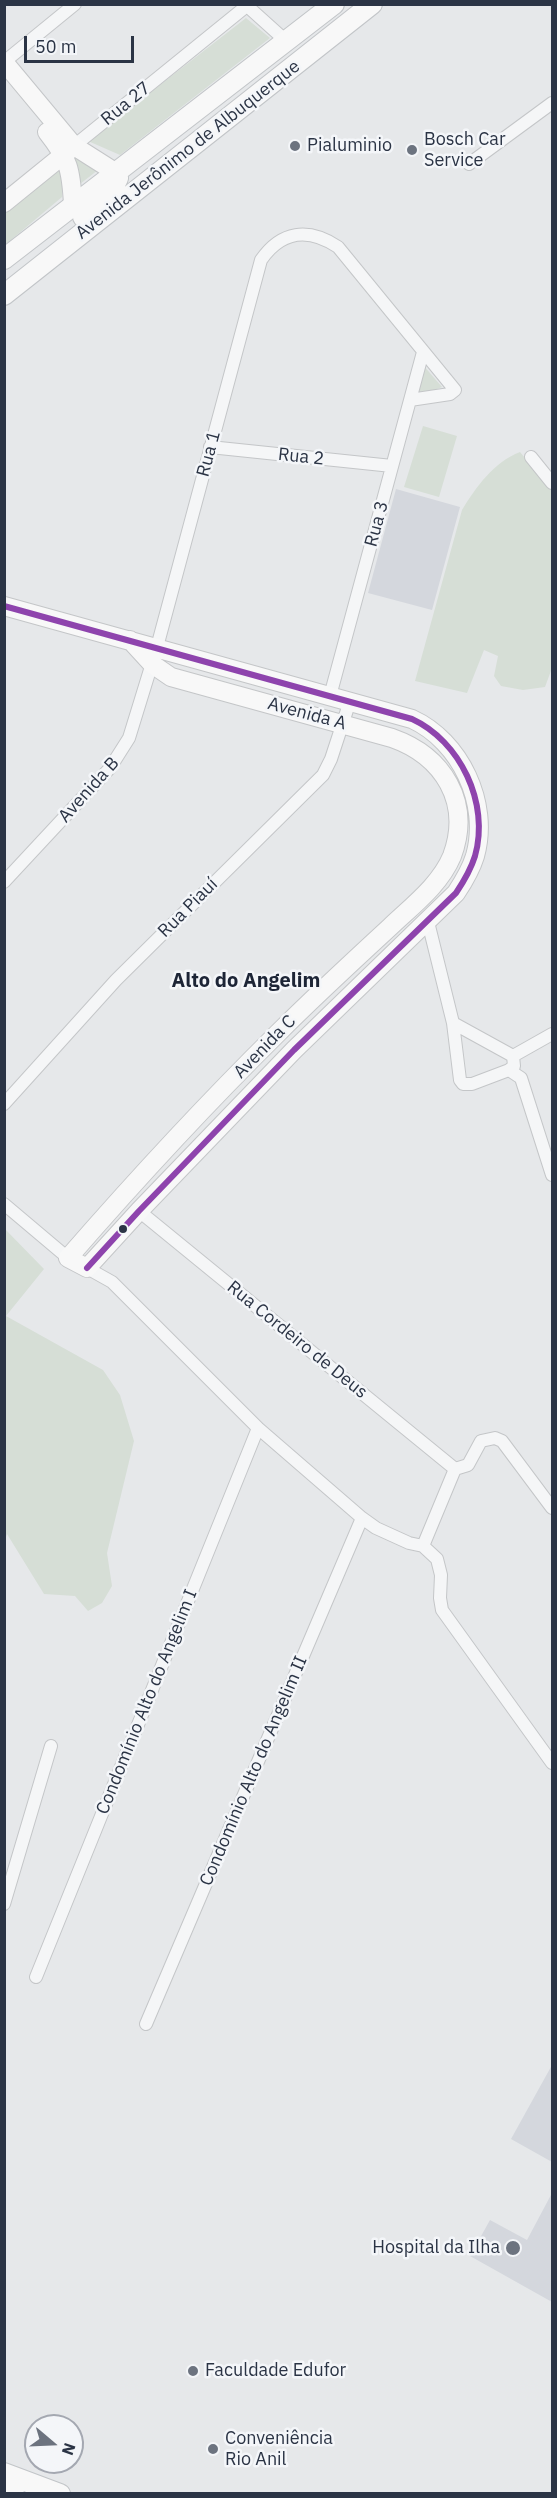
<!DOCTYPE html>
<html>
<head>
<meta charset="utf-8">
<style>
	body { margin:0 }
	#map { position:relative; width:557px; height:2498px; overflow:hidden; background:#e6e8ea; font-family:"IBM Plex Sans",sans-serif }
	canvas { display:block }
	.frame { position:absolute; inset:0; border:6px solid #2b3445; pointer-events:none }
	.north { position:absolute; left:24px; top:2414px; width:60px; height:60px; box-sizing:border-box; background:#f4f6f9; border:2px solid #a4a8b1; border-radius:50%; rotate:109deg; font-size:16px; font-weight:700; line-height:24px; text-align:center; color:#2b3445 }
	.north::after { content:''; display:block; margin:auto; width:21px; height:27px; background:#6c737f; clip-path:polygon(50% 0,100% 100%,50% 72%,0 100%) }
	.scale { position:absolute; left:24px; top:36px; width:110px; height:27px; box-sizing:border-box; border:3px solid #2b3445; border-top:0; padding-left:8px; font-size:18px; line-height:21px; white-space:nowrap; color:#2b3445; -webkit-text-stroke:4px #f4f6f9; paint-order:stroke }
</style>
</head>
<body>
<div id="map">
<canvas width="557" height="2498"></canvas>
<div class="frame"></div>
<div class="north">N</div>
<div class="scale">50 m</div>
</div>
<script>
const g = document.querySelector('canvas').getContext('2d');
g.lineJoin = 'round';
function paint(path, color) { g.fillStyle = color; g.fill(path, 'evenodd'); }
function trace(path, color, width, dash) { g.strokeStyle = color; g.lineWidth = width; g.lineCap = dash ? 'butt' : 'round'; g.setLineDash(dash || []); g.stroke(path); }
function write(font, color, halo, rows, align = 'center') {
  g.font = font + ' "IBM Plex Sans",sans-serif'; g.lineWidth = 5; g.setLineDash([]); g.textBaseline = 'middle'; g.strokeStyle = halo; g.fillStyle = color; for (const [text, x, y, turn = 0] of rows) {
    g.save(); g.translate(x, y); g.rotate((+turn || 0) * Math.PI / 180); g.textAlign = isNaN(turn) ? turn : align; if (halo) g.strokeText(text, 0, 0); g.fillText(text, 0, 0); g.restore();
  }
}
const built = new Path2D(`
	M396 489 460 507 432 610 368 593Z
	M552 2065V2162L511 2139Z
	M552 2193V2302L470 2256 490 2220 527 2240Z`);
const green = new Path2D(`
	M246 18 270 38 120 155 88 141Z
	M75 158 98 170 80 184Z
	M59 166 62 183V197L5 245V211Z
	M423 365 442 387 414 398Z
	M423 426 457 436 439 497 404 487Z
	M520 452 552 490V668L545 687 523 690 501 686 494 676 498 656 484 650 467 693 415 681 462 510C476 487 494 462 520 452Z
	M5 1229 44 1269 6 1316 103 1370 120 1395 134 1441 107 1553 112 1586 102 1603 88 1611 75 1596 44 1594 7 1534 5 1540Z`);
const street = new Path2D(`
	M245 4 286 41
	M4 62 75 4
	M74 146 249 4
	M469 164 552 103
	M210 447 392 466
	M531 457 552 483
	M330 696 423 352
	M4 882 110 768 129 738 157 647 261 260C281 231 308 227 338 247L455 390 450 394 410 400
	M428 922 453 1023 460 1080 463 1084H472L509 1070 514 1066 513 1056 453 1023
	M513 1056 552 1034
	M509 1070 521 1078 552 1175
	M4 1104 116 980 323 775 331 759 350 701
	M4 1204 68 1258
	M139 1211 455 1469
	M87 1268 112 1282 258 1428 362 1518 376 1528 409 1543 423 1546 437 1559 441 1575 440 1598 442 1610 552 1763
	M455 1469 468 1465 481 1441 495 1438 502 1441 552 1508
	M423 1546 455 1469
	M4 1904 51 1746
	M36 1977 258 1428
	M146 2024 362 1518`);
const secondary = new Path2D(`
	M4 62 74 146 115 172
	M47 132C69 160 71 169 73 204
	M4 203 73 147
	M4 606 412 719C460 741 490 803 475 856 471 869 464 881 456 893L294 1050 139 1211 87 1268 68 1258C135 1181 205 1105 278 1033 314 997 352 962 390 927 412 906 440 885 452 856 472 802 443 756 392 738L171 677 152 664 130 640`);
const primary = new Path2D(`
	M83 217 110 194 118 178 115 172
	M4 259 334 4
	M4 295 372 4
	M4 2473 60 2494
	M4 2490 14 2494`);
const bus1 = new Path2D(`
	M4 606 412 719C460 741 490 803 475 856 471 869 464 881 456 893L294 1050 139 1211 87 1268`);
const markers = [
	[295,146,6,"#6c737f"],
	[412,150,6,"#6c737f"],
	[123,1229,5,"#2b3445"],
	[513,2248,8,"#6c737f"],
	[193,2371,6,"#6c737f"],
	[213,2449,6,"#6c737f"]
];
const streetNames = [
	["Rua 27",126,104,-39],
	["Avenida Jerônimo de Albuquerque",188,150,-38],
	["Rua 1",209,454,-75],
	["Rua 2",301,457,6],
	["Rua 3",377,524,-75],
	["Avenida A",307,714,15],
	["Avenida B",89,790,-48],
	["Rua Piauí",188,908,-45],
	["Avenida C",265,1047,-46],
	["Rua Cordeiro de Deus",297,1340,39],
	["Condomínio Alto do Angelim I",147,1702,-68],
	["Condomínio Alto do Angelim II",254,1771,-67]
];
const poiNames = [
	["Bosch Car",424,140],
	["Service",424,161],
	["Pialuminio",307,146],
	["Hospital da Ilha",500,2248,"right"],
	["Faculdade Edufor",205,2371],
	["Conveniência",225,2439],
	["Rio Anil",225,2460]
];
const neighbourhoodNames = [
	["Alto do Angelim",246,981]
];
paint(built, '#d4d7dd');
paint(green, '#d6ded6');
trace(street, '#c4c6c8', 14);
trace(secondary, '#c4c6c8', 20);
trace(primary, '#c2c5c8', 22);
trace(street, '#f5f6f7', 12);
trace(secondary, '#f8f8f8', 18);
trace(primary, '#f8f8f8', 20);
trace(bus1, '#8e44ad', 6);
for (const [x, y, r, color] of markers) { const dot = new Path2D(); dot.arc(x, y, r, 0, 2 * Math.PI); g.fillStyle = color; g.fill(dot); trace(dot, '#f4f6f9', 2); }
write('18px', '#2b3445', '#f4f6f9', streetNames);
write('18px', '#2b3445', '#f4f6f9', poiNames, 'left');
write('bold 20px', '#1d2536', '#f4f6f9', neighbourhoodNames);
</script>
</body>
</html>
